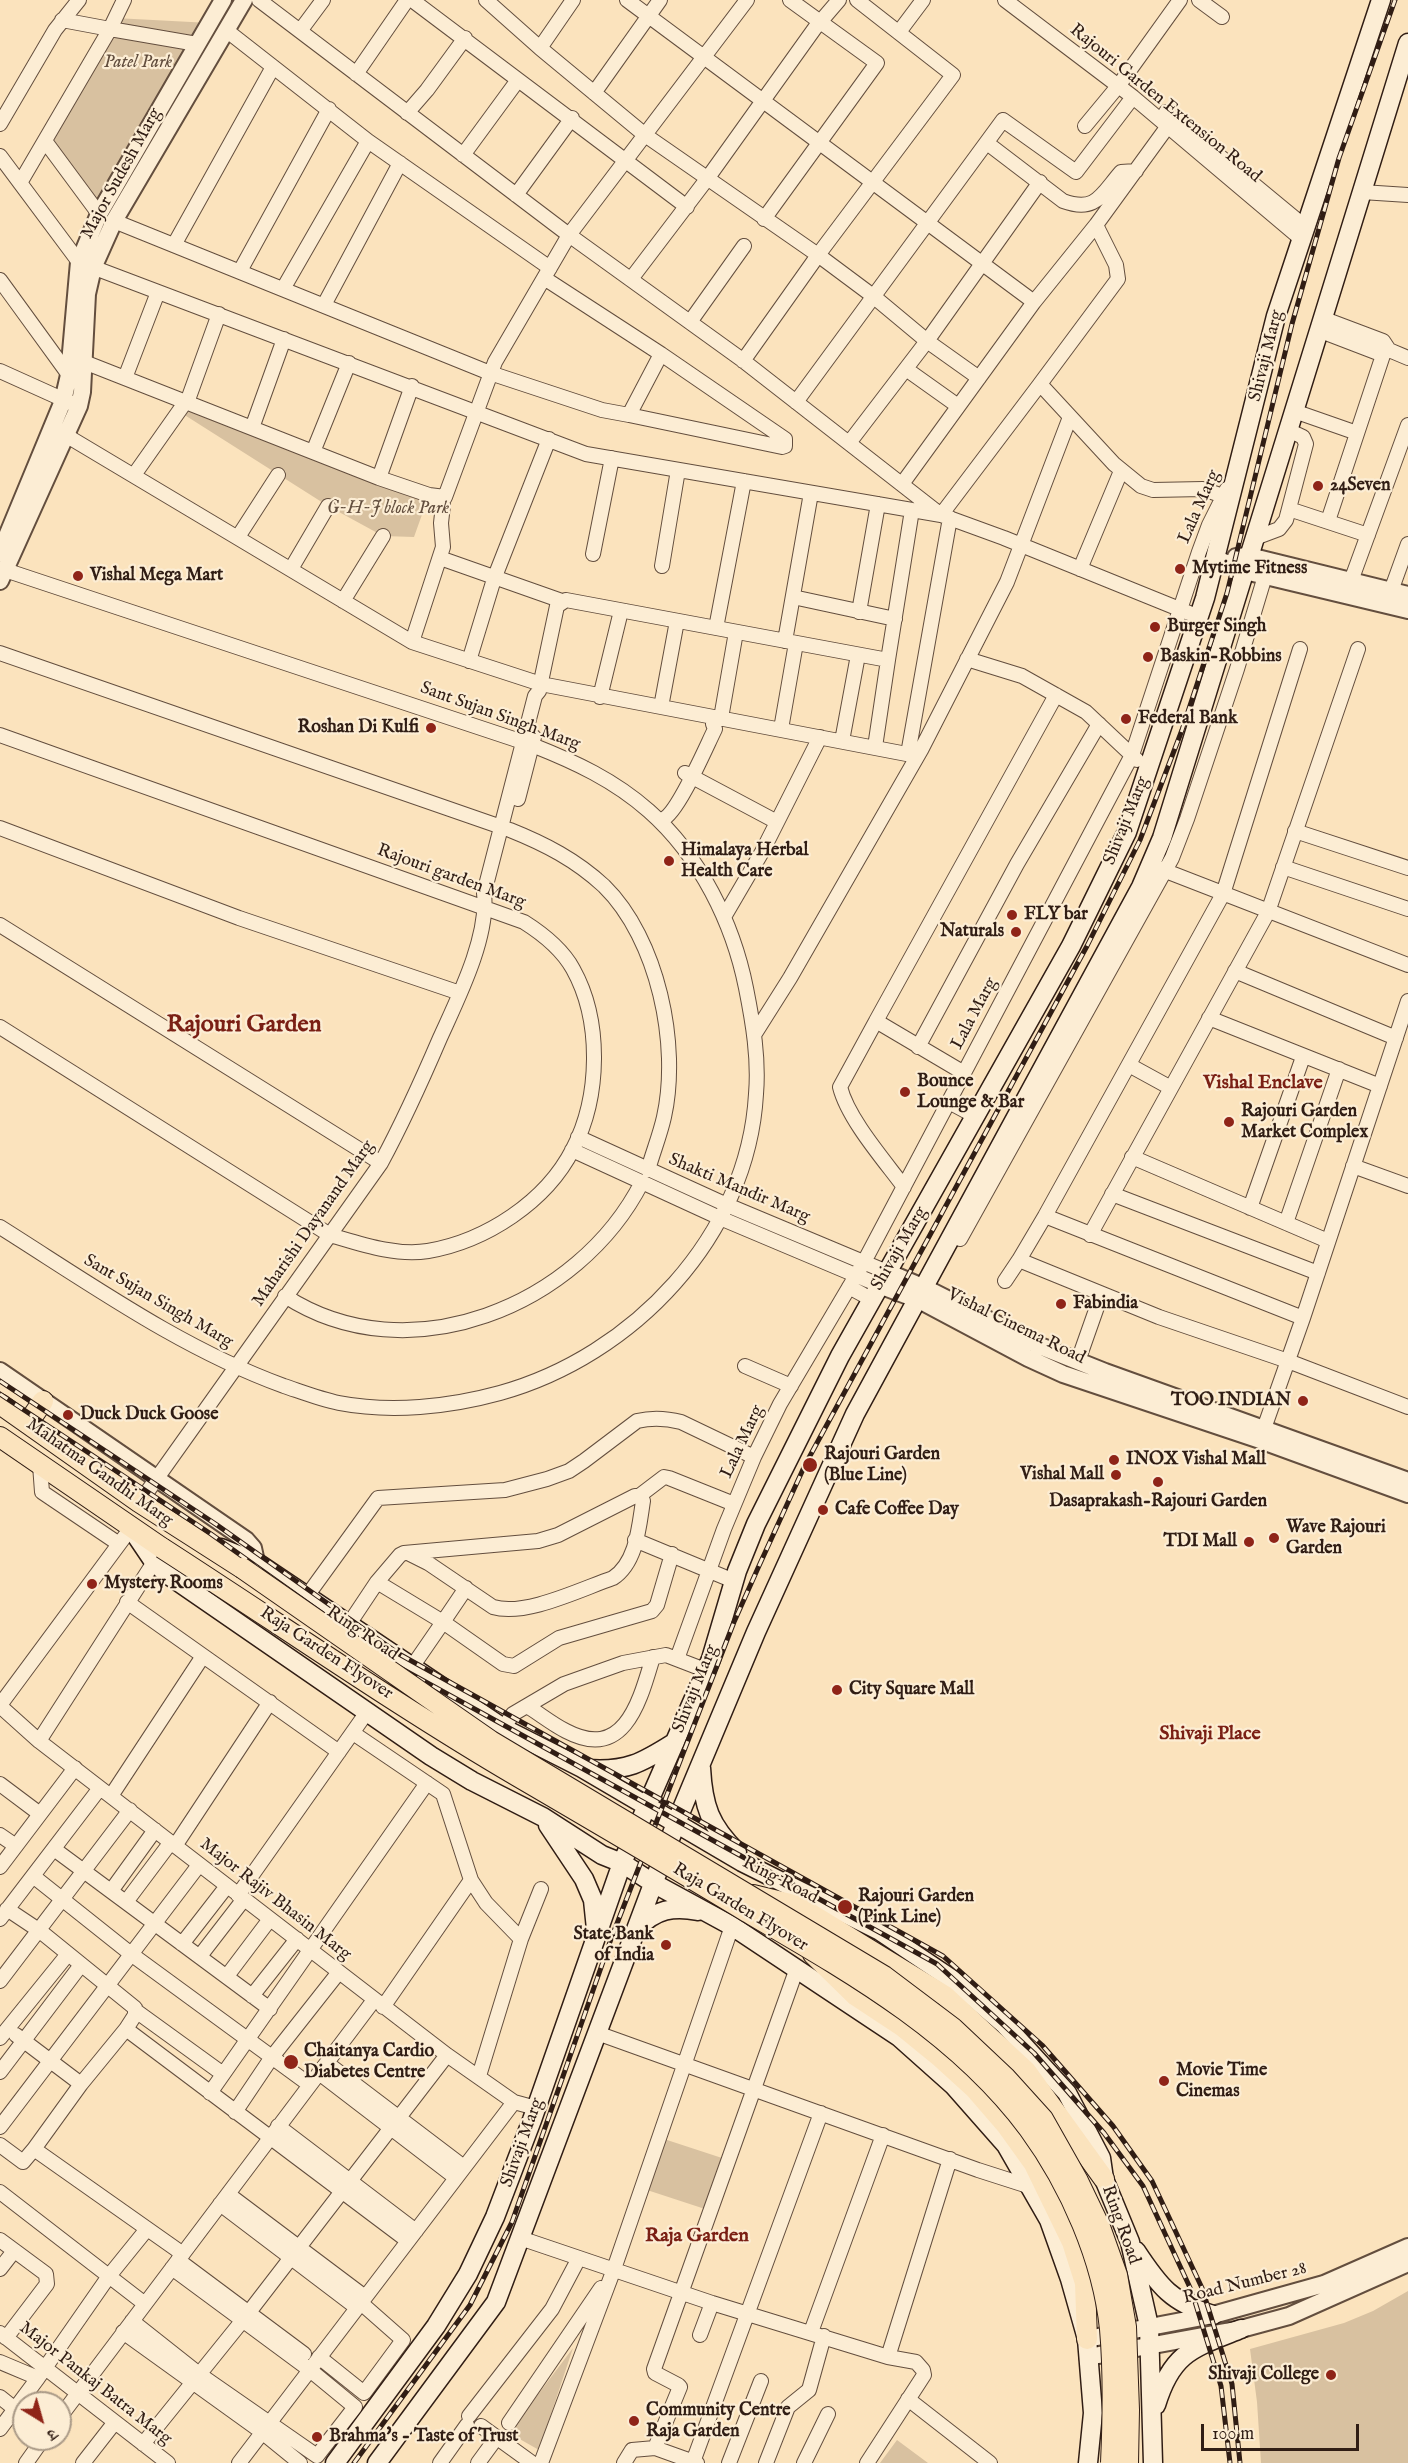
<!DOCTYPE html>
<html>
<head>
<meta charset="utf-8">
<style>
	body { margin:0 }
	#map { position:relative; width:1408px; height:2463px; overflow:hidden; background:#fbe3bd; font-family:"IM FELL English","Noto Serif Devanagari",serif }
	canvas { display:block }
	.north { position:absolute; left:12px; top:2391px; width:60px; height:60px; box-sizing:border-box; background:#fcedd4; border:2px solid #aa9a87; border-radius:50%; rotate:143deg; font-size:16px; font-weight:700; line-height:24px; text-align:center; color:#301d14 }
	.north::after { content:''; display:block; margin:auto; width:21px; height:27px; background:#8f2418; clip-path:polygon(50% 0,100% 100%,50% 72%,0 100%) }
	.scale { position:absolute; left:1201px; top:2424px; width:158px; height:27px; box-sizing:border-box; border:3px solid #301d14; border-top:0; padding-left:8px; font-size:18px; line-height:21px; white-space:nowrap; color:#301d14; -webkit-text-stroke:4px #fcedd4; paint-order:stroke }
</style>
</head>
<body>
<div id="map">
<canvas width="1408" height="2463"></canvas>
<div class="north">उ</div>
<div class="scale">100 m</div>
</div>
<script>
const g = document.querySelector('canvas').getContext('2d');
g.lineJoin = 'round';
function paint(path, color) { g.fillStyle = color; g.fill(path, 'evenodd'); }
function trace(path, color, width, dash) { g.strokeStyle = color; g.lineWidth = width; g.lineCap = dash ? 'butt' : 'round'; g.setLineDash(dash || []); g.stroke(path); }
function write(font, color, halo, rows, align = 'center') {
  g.font = font + ' "IM FELL English",serif'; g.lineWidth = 4.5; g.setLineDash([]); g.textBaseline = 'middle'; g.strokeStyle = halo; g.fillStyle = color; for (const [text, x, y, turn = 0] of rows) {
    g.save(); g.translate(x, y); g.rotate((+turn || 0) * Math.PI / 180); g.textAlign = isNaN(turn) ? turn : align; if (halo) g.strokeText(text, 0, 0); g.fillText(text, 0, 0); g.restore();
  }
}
const green = new Path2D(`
	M115 18 210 23 99 214 45 141Z
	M185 402 429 495 414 537 383 536 328 506 183 414Z
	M664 2139 722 2158 705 2209 647 2190Z
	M1408 2291V2463H1261L1257 2402 1250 2349 1344 2323 1373 2311Z
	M573 2348 539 2450 509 2433Z
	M897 2440 928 2463H880Z`);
const minor = new Path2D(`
	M259 0 569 235 741 359 941 515 1004 538 1199 617
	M412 0 687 207
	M486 0 540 48 645 135 818 255 873 296 927 341 979 378
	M627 0 1034 302
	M1005 0 1133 97 1300 238
	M1199 0 1222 17
	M62 20 110 29 124 0
	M226 30 368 141 283 289
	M300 31 323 0
	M899 32 923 0
	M540 48 573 0
	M356 74 407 0
	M594 93 660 0
	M1166 112 1304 226
	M407 113 427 90 465 38
	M0 124 55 30 79 0
	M1085 126 1119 85 1180 0
	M45 141 99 214
	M368 141 550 268
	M987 143 1063 201C1096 213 1101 195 1121 172L1136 171
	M463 155 518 80
	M0 156 79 262 586 454 941 515 1040 384
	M20 183 110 29 197 44
	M1362 192 1408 195
	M516 195 572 118
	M764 219 877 63 790 0
	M114 221 490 373 602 410 629 415 661 354 544 278
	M1096 225 1116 265 1118 279 1040 384 1114 464 1141 486 1153 490 1203 489 1223 496
	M174 245 273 67
	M240 271 329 109
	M631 279 707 179 815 28 839 0
	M0 280 69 375
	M324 305 400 163
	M1322 318 1383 341 1389 350 1408 358
	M690 322 744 246
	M1318 330 1378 353 1389 350
	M743 361 821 251 953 75 857 0
	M84 362 379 478 429 495
	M906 369 958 406
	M0 371 71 403
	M125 378 158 292
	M796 402 1003 120 1076 172 1133 97
	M1294 411 1357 433
	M629 415 782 447 785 446V439L661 354
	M252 428 284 339
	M57 430 412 642 541 684 917 756
	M849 443 927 341 1040 182
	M313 452 349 363
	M134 475 189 397 219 314
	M379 478 412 386
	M902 484 1034 302 1096 225 1168 126
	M1289 509 1368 535
	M1328 521 1384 352
	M238 537 278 475
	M1255 538 1279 529 1286 520 1306 444 1303 437 1288 430
	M593 554 612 458
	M440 558 562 601
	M662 566 678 470
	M291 569 328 506
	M1080 569 1121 471
	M1351 581 1408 425
	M1391 591 1408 544
	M793 597 895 619
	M343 601 383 536
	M859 612 878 504
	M716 628 744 481
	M785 641 811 493
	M412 642 443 547 441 523 443 505 429 495 445 497 495 362 569 235 747 0
	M1300 649 1223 894 1045 1216 1019 1260 1159 1317 1288 1361 1408 1407
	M0 653 510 830C545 844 576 860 604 886 658 939 680 1045 664 1117 660 1135 653 1152 648 1170
	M967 659 1022 676 1086 712 1137 760
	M469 661 494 579 549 439
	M600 697 621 611
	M661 707 677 621
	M721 718 736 632
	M781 729 796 643
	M0 735 524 922C543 934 562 949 573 969 602 1021 600 1097 573 1149 546 1202 486 1241 428 1251 395 1256 361 1244 330 1235L0 1027
	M842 741 858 655
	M875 747 888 660
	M908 754 950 518
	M685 773 777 822
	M518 799 534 737
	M663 819C678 813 706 747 715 729L713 724 715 717
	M0 828 239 918 460 993
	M1295 831 1408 868
	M1283 867 1408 909
	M1158 868 1408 965
	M724 917 762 852 820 737
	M0 925 381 1163
	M1235 971 1396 1038
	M1209 1018 1380 1086
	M876 1021 840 1087C848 1119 884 1160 904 1187
	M754 1035 790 978 921 750 1007 582 1070 417
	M918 1047 1017 864 1099 724
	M1129 1065 1171 1088
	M964 1073 876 1021 1056 695
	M949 1102 975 1116
	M578 1137 727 1205 887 1272
	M572 1150 720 1218 879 1285
	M1132 1157 1328 1241
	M1353 1166 1408 1186
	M1112 1194 1318 1273
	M1250 1208 1303 1057
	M1045 1216 1303 1318
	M1286 1223 1339 1069
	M0 1227C92 1285 182 1349 284 1386 302 1392 320 1399 339 1403 391 1413 449 1407 500 1393 633 1356 748 1236 756 1094 759 1059 753 1023 746 988 733 923 700 856 649 811 614 780 575 762 532 745L5 570
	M1090 1235 1268 912 1358 649
	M960 1239 1172 858 1187 819 1237 669 1265 576
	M1005 1281 1019 1260
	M849 1287 871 1299
	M285 1296C408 1376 579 1306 642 1182
	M1078 1361 1097 1307
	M745 1366 791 1386
	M1261 1437 1303 1318 1408 1001
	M40 1465 42 1492 119 1544
	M639 1496 664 1477 669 1478 734 1504
	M140 1502 381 1163C403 1122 422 1080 440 1038 458 998 489 937 484 893L535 696 539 691 557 606 566 600 888 660 912 510
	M635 1540 734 1581
	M377 1582 443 1622 466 1588
	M307 1596 378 1498 505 1490 547 1479 569 1471 584 1461 637 1421C653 1417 666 1418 681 1422L754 1457
	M127 1602 339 1752
	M349 1624 377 1582 400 1555 404 1553 538 1541 558 1535 635 1496 641 1497 643 1501C639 1526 637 1562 613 1578 581 1589 525 1617 493 1607L428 1563 408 1553
	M677 1659 724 1529 754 1457 780 1404 864 1262 1132 755 1199 552 1209 525 1227 489
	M412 1667 443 1622 503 1664 514 1666 559 1638 652 1611 657 1605 672 1554
	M0 1705 131 1528
	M0 1706 39 1741 447 2055 514 2102 536 2108
	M527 1706C540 1714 552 1724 566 1731 625 1762 640 1700 653 1657
	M503 1728 513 1714 564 1684 623 1663 666 1655 705 1670
	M353 1733 443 1794 471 1880 486 1903 521 1939
	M39 1741 154 1562
	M0 1784 40 1814
	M111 1796 203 1656
	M0 1835 16 1846
	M175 1846 270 1702
	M54 1849 270 2009
	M0 1867 75 1768
	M33 1876 131 1954 310 2085
	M111 1891 155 1830
	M238 1895 367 1712
	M126 1902 171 1842
	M7 1909 40 1931 135 2008V2015L126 2029
	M0 1919 100 1788
	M182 1944 227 1886
	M200 1956 244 1899
	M227 1976 270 1919
	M0 1981 130 1810
	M252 1996 297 1939
	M383 2007 471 1880
	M136 2011 223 2074
	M597 2033 978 2170 1031 2187
	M16 2035 81 2084
	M0 2038 68 1954
	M327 2063 464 2167
	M0 2072 81 1965
	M319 2073 456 2178
	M479 2076 521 1939 541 1889
	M210 2093 427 1783
	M235 2112 272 2057 339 1972
	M278 2126 416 2231
	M0 2127 199 1865
	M0 2145 23 2162 34 2149
	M0 2192 145 2304
	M228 2194 365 2297
	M220 2204 357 2308
	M520 2238 712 2303 888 2357 916 2362 923 2370 924 2375 867 2463
	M0 2240 46 2274 47 2284 6 2338
	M183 2254 34 2149 81 2084 126 2029 408 2241
	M178 2260 304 2354
	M0 2269 14 2251
	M132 2321 199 2374 317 2456 355 2407 310 2370 172 2268
	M123 2332 262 2432 300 2463
	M811 2332 883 2135
	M0 2333 168 2463
	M700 2335 712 2303
	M319 2357 364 2393 403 2340 361 2303
	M888 2357 950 2159
	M0 2362 38 2378 109 2276 147 2229
	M0 2397 15 2409
	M908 2399 990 2463
	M469 2416 552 2309 579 2258
	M60 2417 374 2000
	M509 2423 601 2288
	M481 2426 532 2463
	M0 2429 38 2378
	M143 2444 243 2320 447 2055
	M693 2462 821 2113
	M26 2463 43 2439
	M83 2463 115 2422
	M239 2463 514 2102
	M440 2463 467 2425
	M478 2463 497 2437
	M541 2463 614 2269 732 1926
	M624 2463 632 2450 655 2448
	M697 2463 655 2448 680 2387 678 2385 655 2373 654 2369 797 1968
	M729 2463 761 2381
	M766 2463 788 2407 809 2390 824 2336
	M804 2463 828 2414`);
const tertiary = new Path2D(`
	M0 553 63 401 69 375 79 262 99 214 223 0
	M1236 557 1249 556 1408 595
	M1217 559 1245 571 1408 610
	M0 581 79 406 82 392 87 294 93 268 114 221 244 0
	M887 1272 925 1288 1040 1346 1105 1372 1408 1481
	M879 1285 919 1300 1028 1358 1063 1374 1260 1440 1408 1494
	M0 1371 246 1540 253 1548 256 1562
	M1087 2339 1213 2315 1324 2284 1408 2247
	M1088 2357 1241 2329 1289 2316 1408 2263`);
const secondary = new Path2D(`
	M131 1528 154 1562 167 1574 431 1756 472 1781 543 1817 602 1855 622 1863 653 1883 732 1926 899 2037 954 2086 1006 2145 1049 2220 1070 2279 1087 2339 1093 2413 1088 2463
	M221 1548 256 1562 503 1728 582 1768 742 1862 880 1931 953 1980 1004 2024 1067 2093 1101 2158 1104 2179 1130 2242 1149 2326 1153 2463
	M701 1768C703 1806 710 1826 737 1852
	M587 1769C626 1772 642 1763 675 1742
	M548 1825 584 1879 593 1900 596 1929
	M637 1929C655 1909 674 1906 698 1911
	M1136 2251C1159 2286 1172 2303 1213 2315
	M1156 2405C1172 2352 1193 2348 1241 2329
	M335 2463 436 2326 468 2274 495 2217 532 2120 622 1863 711 1659 737 1571 756 1524 840 1356 1071 946 1127 832 1205 598 1276 316 1381 0
	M377 2463 496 2302 676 1823 756 1632 855 1414 1141 887 1162 838 1408 43`);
const primary = new Path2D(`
	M0 1404 139 1502 242 1568
	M28 1423 43 1401
	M0 1437 162 1548
	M753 1895 798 1906 945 1996 1026 2071 1104 2179
	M813 1954 856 1996 903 2027 941 2058 974 2088 1006 2125 1034 2164 1072 2242 1085 2283 1087 2339`);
const rail = new Path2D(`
	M0 1381 217 1525 399 1654 943 1956 1042 2045 1113 2126 1152 2181 1202 2288 1232 2384 1240 2463
	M0 1394 211 1534 393 1664 937 1964 1034 2053 1104 2133 1143 2186 1192 2292 1221 2386 1230 2463
	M354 2463 470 2305 512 2222 611 1939 734 1622 758 1568 805 1465 1087 946 1140 840 1182 730 1227 593 1292 324 1339 158 1395 0`);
const primaryBridge = new Path2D(`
	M162 1548C280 1624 396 1705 517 1776 594 1821 671 1866 747 1912 850 1972 957 2032 1029 2129 1070 2185 1103 2260 1110 2329 1114 2374 1113 2419 1111 2463
	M242 1568 491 1741 884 1976 953 2028 1005 2077 1043 2119 1078 2181 1100 2227 1117 2275 1126 2327 1129 2410 1128 2463`);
const markers = [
	[1318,486,6,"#8f2418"],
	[1180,569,6,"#8f2418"],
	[78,576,6,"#8f2418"],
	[1155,627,6,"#8f2418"],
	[1148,657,6,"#8f2418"],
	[1126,719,6,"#8f2418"],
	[431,728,6,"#8f2418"],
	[669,861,6,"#8f2418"],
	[1012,915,6,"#8f2418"],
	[1016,932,6,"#8f2418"],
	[905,1092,6,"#8f2418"],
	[1229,1122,6,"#8f2418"],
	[1061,1304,6,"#8f2418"],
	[1303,1401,6,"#8f2418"],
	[68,1415,6,"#8f2418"],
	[1114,1460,6,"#8f2418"],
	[810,1465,8,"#8f2418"],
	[1116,1475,6,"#8f2418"],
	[1158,1482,6,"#8f2418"],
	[823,1510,6,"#8f2418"],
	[1274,1538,6,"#8f2418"],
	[1249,1542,6,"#8f2418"],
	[92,1584,6,"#8f2418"],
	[837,1690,6,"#8f2418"],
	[845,1907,8,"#8f2418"],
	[666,1945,6,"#8f2418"],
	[291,2062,8,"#8f2418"],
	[1164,2081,6,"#8f2418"],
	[1331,2375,6,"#8f2418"],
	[634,2421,6,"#8f2418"],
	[317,2437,6,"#8f2418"]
];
const parkNames = [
	["Patel Park",138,63],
	["G-H-J block Park",388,509]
];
const streetNames = [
	["Rajouri Garden Extension Road",1165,104,39],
	["Major Sudesh Marg",122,174,-61],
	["Shivaji Marg",1267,356,-76],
	["Lala Marg",1200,507,-66],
	["Sant Sujan Singh Marg",500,717,20],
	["Shivaji Marg",1127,821,-68],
	["Rajouri garden Marg",451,877,20],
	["Lala Marg",975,1014,-62],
	["Shakti Mandir Marg",739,1189,23],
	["Maharishi Dayanand Marg",314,1224,-55],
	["Shivaji Marg",900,1249,-60],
	["Sant Sujan Singh Marg",158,1302,30],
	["Vishal Cinema Road",1016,1327,26],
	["Lala Marg",743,1442,-65],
	["Mahatma Gandhi Marg",99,1473,35],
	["Ring Road",362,1634,34],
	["Raja Garden Flyover",326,1654,33],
	["Shivaji Marg",696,1689,-68],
	["Ring Road",780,1881,27],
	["Major Rajiv Bhasin Marg",275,1900,38],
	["Raja Garden Flyover",740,1908,31],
	["Shivaji Marg",523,2143,-70],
	["Ring Road",1120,2225,70],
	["Road Number 28",1245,2284,-14],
	["Major Pankaj Batra Marg",95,2384,38]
];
const poiNames = [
	["24Seven",1330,486],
	["Mytime Fitness",1192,569],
	["Vishal Mega Mart",90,576],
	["Burger Singh",1167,627],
	["Baskin-Robbins",1160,657],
	["Federal Bank",1138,719],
	["Roshan Di Kulfi",419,728,"right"],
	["Himalaya Herbal",681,851],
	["Health Care",681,872],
	["FLY bar",1024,915],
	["Naturals",1004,932,"right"],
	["Bounce",917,1082],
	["Lounge & Bar",917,1103],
	["Rajouri Garden",1241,1112],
	["Market Complex",1241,1133],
	["Fabindia",1073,1304],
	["TOO INDIAN",1291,1401,"right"],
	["Duck Duck Goose",80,1415],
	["Rajouri Garden",824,1455],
	["(Blue Line)",824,1476],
	["INOX Vishal Mall",1126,1460],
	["Vishal Mall",1104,1475,"right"],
	["Dasaprakash-Rajouri Garden",1158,1502,"center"],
	["Cafe Coffee Day",835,1510],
	["Wave Rajouri",1286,1528],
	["Garden",1286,1549],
	["TDI Mall",1237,1542,"right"],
	["Mystery Rooms",104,1584],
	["City Square Mall",849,1690],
	["Rajouri Garden",858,1897],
	["(Pink Line)",858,1918],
	["State Bank",654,1935,"right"],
	["of India",654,1956,"right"],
	["Chaitanya Cardio",304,2052],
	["Diabetes Centre",304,2073],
	["Movie Time",1176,2071],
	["Cinemas",1176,2092],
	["Shivaji College",1319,2375,"right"],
	["Community Centre",646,2411],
	["Raja Garden",646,2432],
	["Brahma's - Taste of Trust",329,2437]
];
const neighbourhoodNames = [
	["Vishal Enclave",1263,1084],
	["Shivaji Place",1210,1735],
	["Raja Garden",697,2237]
];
const districtNames = [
	["Rajouri Garden",244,1026]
];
paint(green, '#d8c1a0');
trace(minor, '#634e3e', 16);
trace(tertiary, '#634e3e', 20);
trace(secondary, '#301d14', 21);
trace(primary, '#301d14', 22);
trace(minor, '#fcedd4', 14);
trace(tertiary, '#fcedd4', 16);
trace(secondary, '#fcedd4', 18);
trace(primary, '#fbe3bd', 20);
trace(rail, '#301d14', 5);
trace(rail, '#fcedd4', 3, [9]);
trace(primaryBridge, '#301d14', 22, []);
trace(primaryBridge, '#fbe3bd', 20);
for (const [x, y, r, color] of markers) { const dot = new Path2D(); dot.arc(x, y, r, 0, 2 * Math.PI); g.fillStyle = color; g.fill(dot); trace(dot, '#fcedd4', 2); }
write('italic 18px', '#624e3e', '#fcedd4', parkNames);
write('18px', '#301d14', '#fcedd4', streetNames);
write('bold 18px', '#301d14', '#fcedd4', poiNames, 'left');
write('bold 20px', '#7a1f14', '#fcedd4', neighbourhoodNames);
write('bold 24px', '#7a1f14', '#fcedd4', districtNames);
</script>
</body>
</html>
